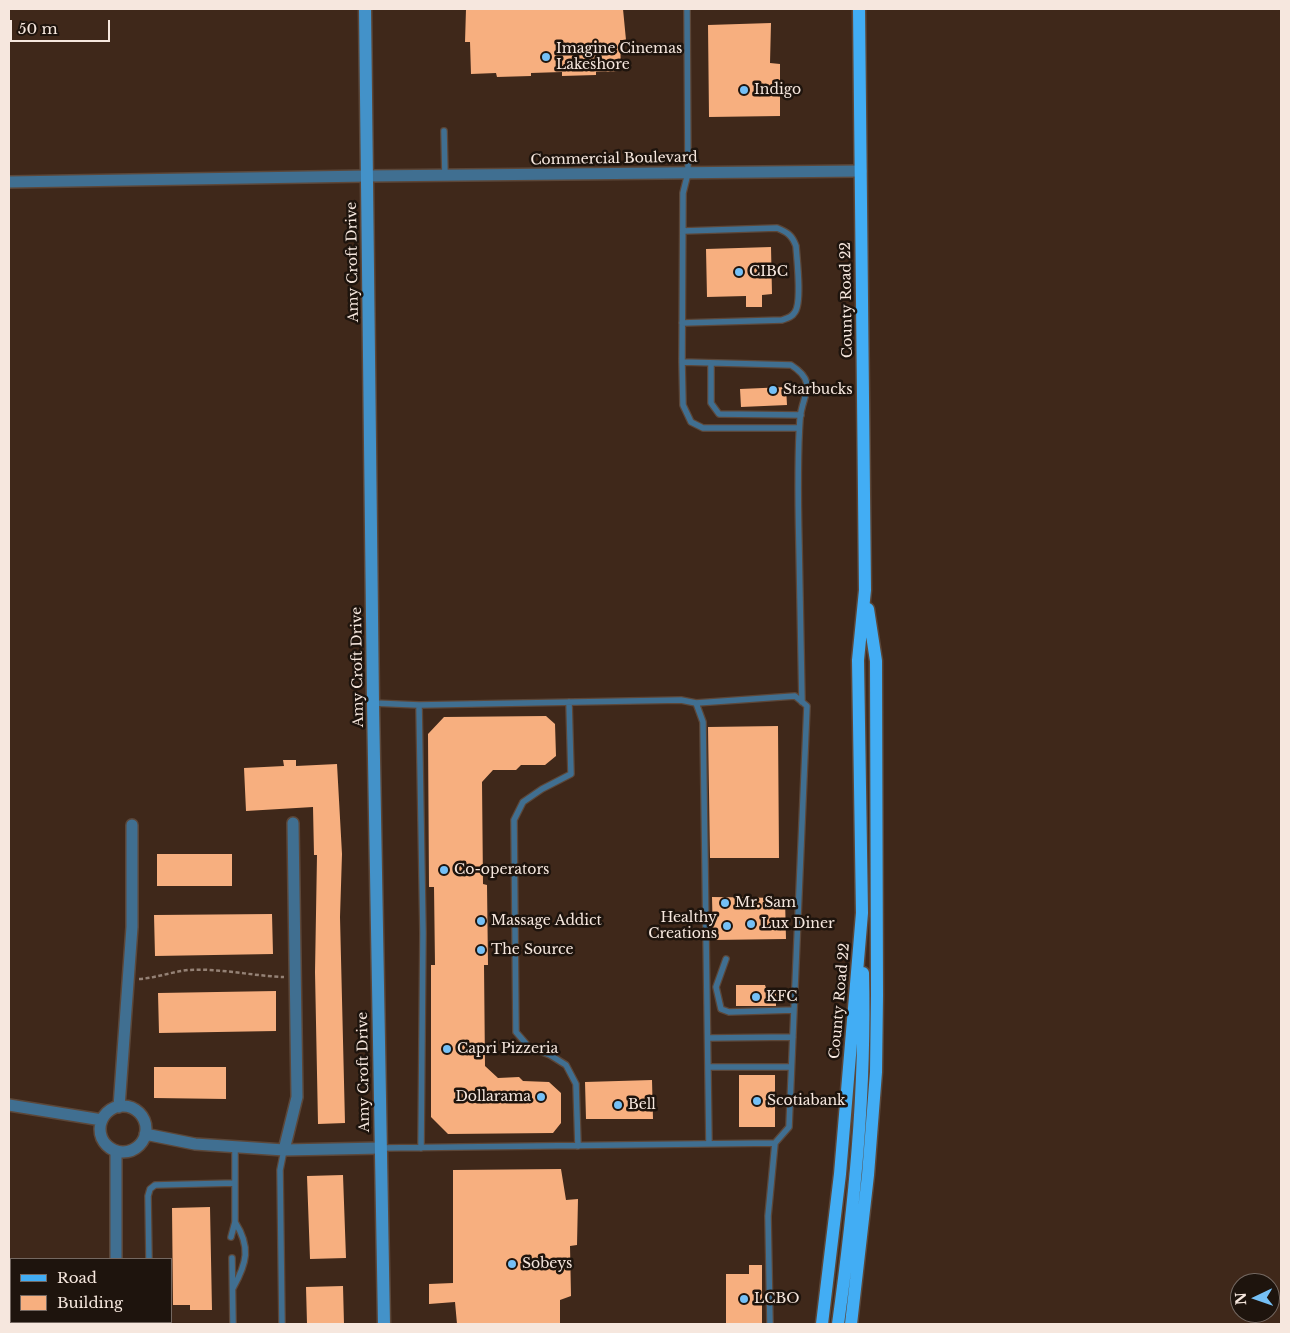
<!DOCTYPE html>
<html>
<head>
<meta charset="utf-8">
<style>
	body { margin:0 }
	#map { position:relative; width:1290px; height:1333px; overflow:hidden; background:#3f281a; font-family:"Libre Baskerville",serif }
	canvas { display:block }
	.frame { position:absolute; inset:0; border:10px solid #f6e7de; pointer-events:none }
	.legend { position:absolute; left:10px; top:1258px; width:162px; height:65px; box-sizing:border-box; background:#1e140d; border:1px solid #746861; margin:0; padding:6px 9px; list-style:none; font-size:15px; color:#f6e7de }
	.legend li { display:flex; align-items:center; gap:10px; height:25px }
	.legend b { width:25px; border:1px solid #746861 }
	.north { position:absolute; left:1230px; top:1273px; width:50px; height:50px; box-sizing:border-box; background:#1e140d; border:1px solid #746861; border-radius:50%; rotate:267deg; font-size:14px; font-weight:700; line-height:20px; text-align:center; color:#f6e7de }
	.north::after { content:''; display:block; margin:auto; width:18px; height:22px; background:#75c0f6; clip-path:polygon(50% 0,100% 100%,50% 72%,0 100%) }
	.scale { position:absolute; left:10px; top:20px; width:100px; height:22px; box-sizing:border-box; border:2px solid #f6e7de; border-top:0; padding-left:6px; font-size:15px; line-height:18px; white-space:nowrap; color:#f6e7de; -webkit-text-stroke:4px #1e140d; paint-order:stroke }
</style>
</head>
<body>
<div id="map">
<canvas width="1290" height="1333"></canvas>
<div class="frame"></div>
<ul class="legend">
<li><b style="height:6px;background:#42adf4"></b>Road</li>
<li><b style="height:14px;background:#f7af7f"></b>Building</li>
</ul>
<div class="north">N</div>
<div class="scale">50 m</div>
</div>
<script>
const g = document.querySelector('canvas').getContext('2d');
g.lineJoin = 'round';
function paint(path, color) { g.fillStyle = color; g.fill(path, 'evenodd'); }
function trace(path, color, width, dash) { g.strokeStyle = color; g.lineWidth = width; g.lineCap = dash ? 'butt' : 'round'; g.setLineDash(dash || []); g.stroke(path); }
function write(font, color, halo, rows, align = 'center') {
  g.font = font + ' "Libre Baskerville",serif'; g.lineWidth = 5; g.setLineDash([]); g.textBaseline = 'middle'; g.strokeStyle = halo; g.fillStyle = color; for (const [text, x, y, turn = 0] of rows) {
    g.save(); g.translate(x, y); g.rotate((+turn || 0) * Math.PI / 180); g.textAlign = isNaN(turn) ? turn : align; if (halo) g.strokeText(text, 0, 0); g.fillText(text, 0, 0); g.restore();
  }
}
const building = new Path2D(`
	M466 9H623L626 40H620L621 71 596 72V75L562 76V72L531 73V76L497 77 496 73 471 74 470 42H465Z
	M771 23 770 63 780 64V116L709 117 708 25Z
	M771 247 772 294 762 295V307H746V296L707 297 706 249Z
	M786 387 787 405 741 407 740 389Z
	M546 716 555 724 556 756 545 765H521L516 770H493L482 782 483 884 487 885 488 965H484L485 1066 498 1078 519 1077 523 1081 549 1082 561 1093V1123L553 1133 448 1134 431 1117V965H435L434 887H429L428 734 444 717Z
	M778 726 779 858H710L708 727Z
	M283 760H296V766L337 764 342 854 340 917 345 1123 318 1124 315 972 317 855H314L313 807 246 811 244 768 284 766Z
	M157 854H232V886H157Z
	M712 897 785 898 786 939 713 940Z
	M272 914 273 954 155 956 154 915Z
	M736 985H765L766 988H776V1006H736Z
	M276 991V1031L159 1033 158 993Z
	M154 1067H226V1099L154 1098Z
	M739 1075H775V1127H739Z
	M652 1080 653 1119H586L585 1082Z
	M561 1169 566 1200 578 1199 577 1245 570 1246 571 1296 560 1300V1324H457L455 1302 429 1304V1284L453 1283V1170Z
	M343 1175 346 1258 310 1259 307 1176Z
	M210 1207 212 1310H190V1305H173L172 1208Z
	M749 1265H762V1324H726V1274H749Z
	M343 1286 344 1324H307L306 1287Z`);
const path = new Path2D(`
	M139 979C156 978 171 972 188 970 220 968 252 976 284 977`);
const lane = new Path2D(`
	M687 9 688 173 683 193 682 362 791 365C819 383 802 394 800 419 797 461 798 503 799 545 800 598 801 650 802 702
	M444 131 445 176
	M682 323 782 320C788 318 792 317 795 312 802 302 797 260 796 246 792 235 787 232 777 228L683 231
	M682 362 683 405 691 422 703 428H799
	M711 364V403L719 414 801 415
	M569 702 571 774 542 789 523 802 514 820 516 1032 529 1047 550 1055 566 1065 576 1084 578 1146
	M373 703 419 705 681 700 696 703 703 722 709 1144
	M696 703 795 696 807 706 789 1127 775 1143
	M419 705 423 933 421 1148
	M726 959 716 987 721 1009 729 1012 794 1010
	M708 1038 793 1037
	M708 1067H791
	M381 1148 775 1143 768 1216 770 1324
	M231 1237 235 1222V1146
	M232 1258 233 1324
	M149 1259 148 1196 150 1189 155 1185 235 1183
	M233 1288C247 1263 251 1247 235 1222
	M150 1322V1324
	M282 1324 280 1170 284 1150`);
const street = new Path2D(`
	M9 182 367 176 861 171
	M9 1105 102 1120
	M100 1129a23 23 0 1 1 46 0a23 23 0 1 1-46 0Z
	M119 1107 132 927V825
	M145 1134 195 1144 284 1150 381 1148
	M284 1150 297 1097 293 823
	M116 1151V1259
	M116 1322V1324`);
const secondary = new Path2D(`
	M365 9 373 703 384 1324`);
const primary = new Path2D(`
	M822 1324 840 1174 862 913 858 660 865 590 859 9
	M838 1324C854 1208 866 1091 863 973
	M851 1324 868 1175 876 1072 877 995 876 661 868 609`);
const markers = [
	[546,57,5,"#75c0f6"],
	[744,90,5,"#75c0f6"],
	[739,272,5,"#75c0f6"],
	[773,390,5,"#75c0f6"],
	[444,870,5,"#75c0f6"],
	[725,903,5,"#75c0f6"],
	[481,921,5,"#75c0f6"],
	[751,924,5,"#75c0f6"],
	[727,926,5,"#75c0f6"],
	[481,950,5,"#75c0f6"],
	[756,997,5,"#75c0f6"],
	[447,1049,5,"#75c0f6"],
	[541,1097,5,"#75c0f6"],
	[757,1101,5,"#75c0f6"],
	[618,1105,5,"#75c0f6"],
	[512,1264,5,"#75c0f6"],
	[744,1299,5,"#75c0f6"]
];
const poiNames = [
	["Imagine Cinemas",556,49],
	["Lakeshore",556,65],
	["Indigo",754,90],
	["CIBC",749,272],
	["Starbucks",783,390],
	["Co-operators",454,870],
	["Mr. Sam",735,903],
	["Healthy",717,918,"right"],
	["Creations",717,934,"right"],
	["Massage Addict",491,921],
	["Lux Diner",761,924],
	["The Source",491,950],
	["KFC",766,997],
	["Capri Pizzeria",457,1049],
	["Dollarama",531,1097,"right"],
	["Scotiabank",767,1101],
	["Bell",628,1105],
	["Sobeys",522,1264],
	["LCBO",754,1299]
];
const streetNames = [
	["Commercial Boulevard",614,159,-1],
	["Amy Croft Drive",353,262,-91],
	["County Road 22",847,300,-91],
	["Amy Croft Drive",358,667,-91],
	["County Road 22",840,1001,-85],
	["Amy Croft Drive",364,1072,-91]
];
paint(building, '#f7af7f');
trace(lane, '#5c4739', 8);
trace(street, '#5c4739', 14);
trace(secondary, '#5c4739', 15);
trace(primary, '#5c4739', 15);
trace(path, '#948175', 2.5, [4, 2.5]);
trace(lane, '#406f91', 5.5);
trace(street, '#406f91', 11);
trace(secondary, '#4392c9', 12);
trace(primary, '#42adf4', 12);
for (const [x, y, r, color] of markers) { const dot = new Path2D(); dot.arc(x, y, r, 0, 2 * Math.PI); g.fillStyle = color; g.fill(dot); trace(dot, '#1e140d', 2); }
write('14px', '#f6e7de', '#1e140d', poiNames, 'left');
write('14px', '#f6e7de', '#1e140d', streetNames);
</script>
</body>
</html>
